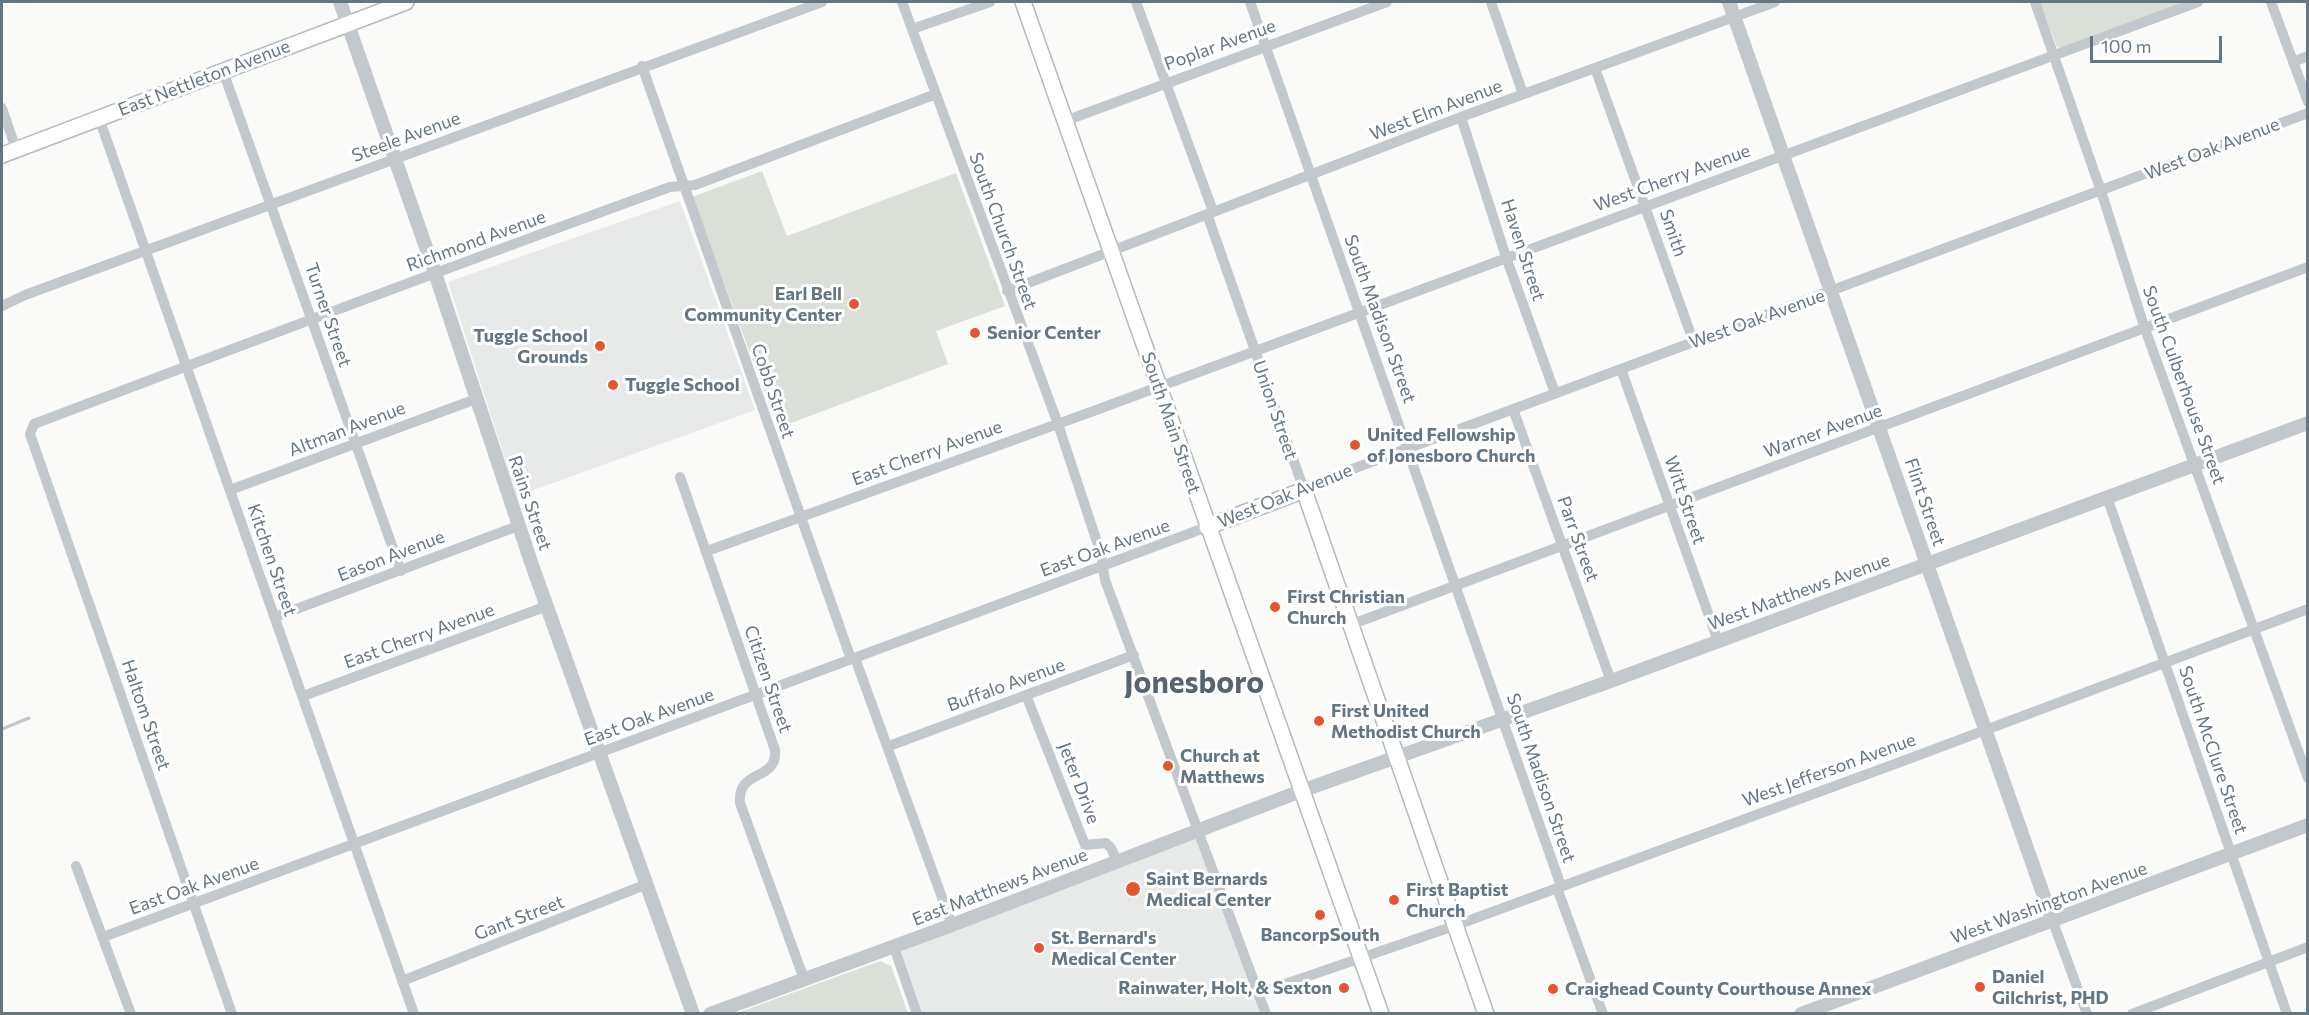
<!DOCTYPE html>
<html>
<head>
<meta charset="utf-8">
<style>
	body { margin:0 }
	#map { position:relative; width:2309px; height:1015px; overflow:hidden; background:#fafaf8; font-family:Commissioner,sans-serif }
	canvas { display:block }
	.frame { position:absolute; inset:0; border:3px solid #657683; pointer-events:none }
	.scale { position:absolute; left:2090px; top:36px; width:132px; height:27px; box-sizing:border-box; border:3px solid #657683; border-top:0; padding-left:8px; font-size:18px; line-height:21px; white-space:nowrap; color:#657683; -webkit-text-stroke:4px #fff; paint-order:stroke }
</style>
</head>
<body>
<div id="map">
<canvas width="2309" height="1015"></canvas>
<div class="frame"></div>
<div class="scale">100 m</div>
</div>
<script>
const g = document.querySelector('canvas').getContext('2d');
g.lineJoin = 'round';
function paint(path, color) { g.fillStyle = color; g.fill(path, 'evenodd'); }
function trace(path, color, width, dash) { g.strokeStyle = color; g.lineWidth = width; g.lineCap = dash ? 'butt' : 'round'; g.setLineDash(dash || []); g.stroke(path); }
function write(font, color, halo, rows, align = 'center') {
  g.font = font + ' Commissioner,sans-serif'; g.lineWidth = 6; g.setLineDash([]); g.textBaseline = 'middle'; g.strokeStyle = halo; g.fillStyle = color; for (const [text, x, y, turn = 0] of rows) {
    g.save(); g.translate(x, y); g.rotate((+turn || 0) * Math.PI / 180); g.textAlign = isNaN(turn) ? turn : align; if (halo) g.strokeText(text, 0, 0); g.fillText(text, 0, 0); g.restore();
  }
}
const built = new Path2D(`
	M680 201 755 410 517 496 448 282Z
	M1198 831 1266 1013H919L896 947Z`);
const green = new Path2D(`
	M2040 2H2188L2061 48 2057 47Z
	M762 171 787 236 956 173 1005 306 936 331 948 364 778 428 692 197Z
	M880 961 891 966 908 1013H737Z`);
const stream = new Path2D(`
	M2 729 29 718`);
const minor = new Path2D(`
	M902 2 1058 424 1101 554 1105 580 1266 1014
	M1136 2 1213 211
	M1250 2 1561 886
	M1491 2 1523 94
	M2035 2 2101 191 2145 329 2308 778
	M2271 2 2308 102
	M912 29 990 2
	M2293 62 2308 56
	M642 66 851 659
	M1595 68 1694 343
	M223 71 401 571
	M2 108 16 149
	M1461 117 1506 257 1555 393
	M99 118 414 1014
	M1065 121 1387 2
	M1207 214 1304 490 1323 480 2308 113
	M1007 291 1461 117 1775 2
	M2 306 25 295 822 2
	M1621 369 1718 641
	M1513 409 1611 681
	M680 477 775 750C778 782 737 768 740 803L804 979
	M230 490 476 399
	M2107 497 2287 1014
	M707 551 1099 409 2198 2
	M275 617 518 526
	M1350 625 2308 267
	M855 658 952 925
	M1026 695 1085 845 1106 843 1111 848 1117 861
	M303 696 547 606
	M889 746 1134 655
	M76 866 131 1014
	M1557 888 1603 1014
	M2053 922 2087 1014
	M103 937 1207 527
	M894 947 917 1014
	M402 981 647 884
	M1259 993 1454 926 1903 761 2308 609
	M232 1014 30 434 34 424C245 344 457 264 670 187L695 185 936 94
	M2132 1014 2308 947`);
const tertiary = new Path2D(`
	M340 2 435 273 532 565 693 1014
	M1729 2 2053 922
	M710 1014 952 925 1301 791 1611 681 2308 423
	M1801 1014 2308 825`);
const secondary = new Path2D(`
	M1023 2 1381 1014
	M2 155 406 2
	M1207 527 1304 490 1486 1014`);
const markers = [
	[854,304,6,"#e4572e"],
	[975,333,6,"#e4572e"],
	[600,346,6,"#e4572e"],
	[613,385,6,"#e4572e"],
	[1355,445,6,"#e4572e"],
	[1275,607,6,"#e4572e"],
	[1319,721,6,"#e4572e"],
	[1168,766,6,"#e4572e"],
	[1133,889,8,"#e4572e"],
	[1394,900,6,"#e4572e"],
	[1320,915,6,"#e4572e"],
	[1039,948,6,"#e4572e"],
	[1980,987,6,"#e4572e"],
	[1344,988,6,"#e4572e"],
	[1553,989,6,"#e4572e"]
];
const streetNames = [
	["Poplar Avenue",1220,45,-20],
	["East Nettleton Avenue",204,78,-21],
	["West Elm Avenue",1436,110,-21],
	["Steele Avenue",406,137,-20],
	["West Oak Avenue",2212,149,-21],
	["West Cherry Avenue",1672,178,-20],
	["South Church Street",1003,231,70],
	["Smith",1673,233,71],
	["Richmond Avenue",476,241,-20],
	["Haven Street",1523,250,72],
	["Turner Street",328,315,71],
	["South Madison Street",1380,319,70],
	["West Oak Avenue",1757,319,-20],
	["South Culberhouse Street",2184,385,70],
	["Cobb Street",773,391,71],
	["Union Street",1275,410,71],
	["South Main Street",1171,423,71],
	["Altman Avenue",347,429,-21],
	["Warner Avenue",1823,431,-20],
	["East Cherry Avenue",927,453,-20],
	["West Oak Avenue",1285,496,-22],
	["Witt Street",1685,500,71],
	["Flint Street",1925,502,71],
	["Rains Street",530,503,71],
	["Parr Street",1578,539,70],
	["East Oak Avenue",1105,548,-20],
	["Eason Avenue",391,556,-21],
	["Kitchen Street",272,560,71],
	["West Matthews Avenue",1799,592,-20],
	["East Cherry Avenue",419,636,-20],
	["Citizen Street",768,679,71],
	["Buffalo Avenue",1006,685,-20],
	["Haltom Street",146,715,71],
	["East Oak Avenue",649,717,-20],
	["South McClure Street",2213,750,71],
	["West Jefferson Avenue",1829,770,-20],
	["South Madison Street",1541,778,71],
	["Jeter Drive",1079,783,69],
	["East Oak Avenue",194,886,-20],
	["East Matthews Avenue",1000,887,-21],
	["West Washington Avenue",2049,903,-20],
	["Gant Street",519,918,-21]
];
const poiNames = [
	["Earl Bell",842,294,"right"],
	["Community Center",842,315,"right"],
	["Senior Center",987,333],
	["Tuggle School",588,336,"right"],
	["Grounds",588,357,"right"],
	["Tuggle School",625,385],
	["United Fellowship",1367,435],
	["of Jonesboro Church",1367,456],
	["First Christian",1287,597],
	["Church",1287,618],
	["First United",1331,711],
	["Methodist Church",1331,732],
	["Church at",1180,756],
	["Matthews",1180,777],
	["Saint Bernards",1146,879],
	["Medical Center",1146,900],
	["First Baptist",1406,890],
	["Church",1406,911],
	["BancorpSouth",1320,935,"center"],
	["St. Bernard's",1051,938],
	["Medical Center",1051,959],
	["Daniel",1992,977],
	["Gilchrist, PHD",1992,998],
	["Rainwater, Holt, & Sexton",1332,988,"right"],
	["Craighead County Courthouse Annex",1565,989]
];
const townNames = [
	["Jonesboro",1194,683]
];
paint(built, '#e8e9e9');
paint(green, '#dadfd7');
trace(stream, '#bbc7cb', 3);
trace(secondary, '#b3babf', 18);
trace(minor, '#c3c8cc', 10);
trace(tertiary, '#c3c8cc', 14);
trace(secondary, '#fff', 15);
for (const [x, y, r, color] of markers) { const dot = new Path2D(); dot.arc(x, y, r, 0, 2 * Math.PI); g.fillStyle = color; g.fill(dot); trace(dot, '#fff', 2); }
write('18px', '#657683', '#fff', streetNames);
write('bold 18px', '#657683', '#fff', poiNames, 'left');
write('bold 30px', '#57646e', '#fff', townNames);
</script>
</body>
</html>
